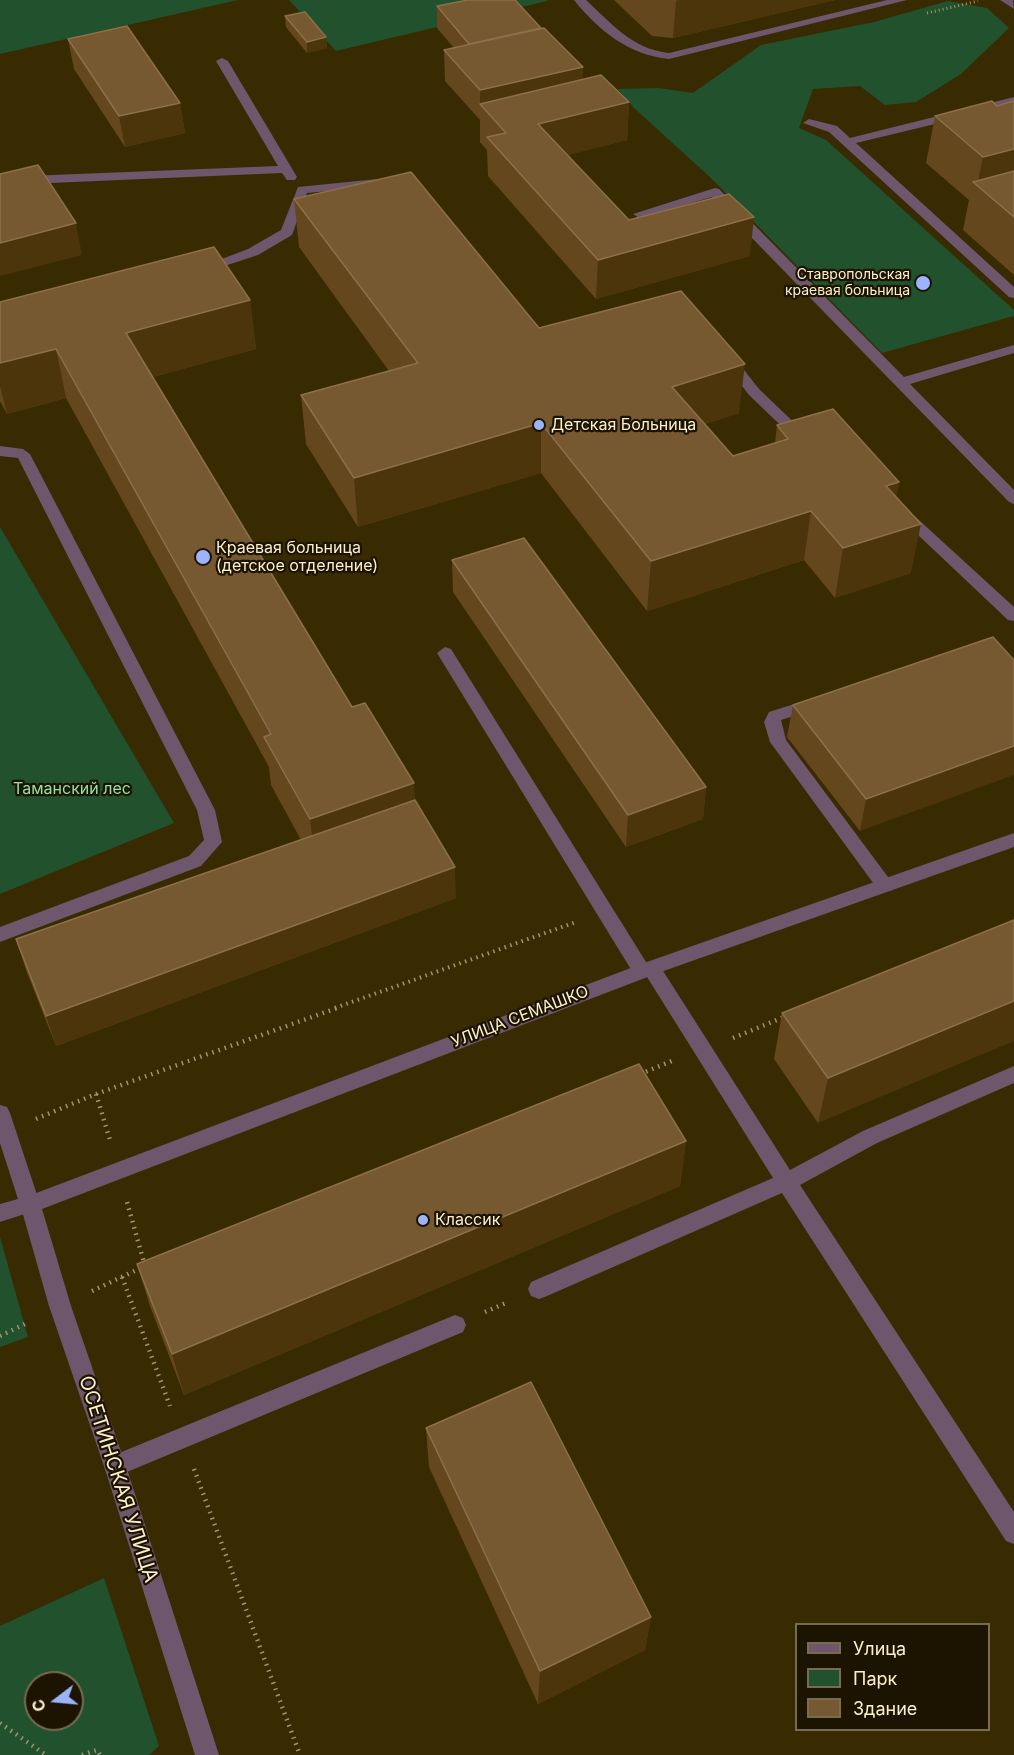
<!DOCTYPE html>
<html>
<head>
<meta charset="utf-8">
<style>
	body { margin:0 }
	#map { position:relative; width:1014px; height:1755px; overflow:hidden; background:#382b02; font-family:Inter,sans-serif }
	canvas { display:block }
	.legend { position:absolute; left:795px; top:1623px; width:195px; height:108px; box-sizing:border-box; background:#1c1400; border:2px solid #766c51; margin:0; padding:8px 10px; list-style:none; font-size:18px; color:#fcefcb }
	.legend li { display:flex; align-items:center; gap:12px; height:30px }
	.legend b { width:30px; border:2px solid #766c51 }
	.north { position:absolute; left:24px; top:1671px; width:60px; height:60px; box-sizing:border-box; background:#1c1400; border:2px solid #766c51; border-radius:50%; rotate:254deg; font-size:16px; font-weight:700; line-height:24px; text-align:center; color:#fcefcb }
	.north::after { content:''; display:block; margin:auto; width:21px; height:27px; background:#9cb4fd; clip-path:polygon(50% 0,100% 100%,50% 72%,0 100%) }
</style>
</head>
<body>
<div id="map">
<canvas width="1014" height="1755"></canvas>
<ul class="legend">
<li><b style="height:8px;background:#6e576c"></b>Улица</li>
<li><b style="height:16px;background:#21512d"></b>Парк</li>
<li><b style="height:16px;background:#765931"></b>Здание</li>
</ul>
<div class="north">С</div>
</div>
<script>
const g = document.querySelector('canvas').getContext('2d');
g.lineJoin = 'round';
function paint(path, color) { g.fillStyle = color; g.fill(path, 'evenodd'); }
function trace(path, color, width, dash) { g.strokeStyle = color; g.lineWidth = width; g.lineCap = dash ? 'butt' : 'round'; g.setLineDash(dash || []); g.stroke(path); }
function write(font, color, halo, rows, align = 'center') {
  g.font = font + ' Inter,sans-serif'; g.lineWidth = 4.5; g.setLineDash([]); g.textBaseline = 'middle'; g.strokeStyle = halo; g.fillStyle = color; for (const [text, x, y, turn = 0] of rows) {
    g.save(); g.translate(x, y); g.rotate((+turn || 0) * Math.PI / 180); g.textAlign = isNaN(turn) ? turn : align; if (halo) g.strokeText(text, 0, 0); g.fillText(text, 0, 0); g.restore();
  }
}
const green = new Path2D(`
	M0 0H238L0 54Z
	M289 0H547V1L336 51Z
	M948 1 987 8 1009 28 961 74 916 102 885 105 860 86 813 89 799 128 826 140 1014 310V316L882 353 712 179 634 108 618 89 659 88 693 93 761 45 874 22Z
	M0 527 174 823 0 894Z
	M0 1237 28 1337 0 1347Z
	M104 1578 159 1746 149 1755H0V1626ZM36 1683H72V1719H36Z`);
const pathFar2 = new Path2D(`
	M927 13 978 1`);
const pathFar1 = new Path2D(`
	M335 1008 576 922`);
const path = new Path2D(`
	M733 1038 784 1017
	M640 1074 672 1061
	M96 1094 110 1140
	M36 1119 96 1094 340 1007
	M122 1277 170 1406
	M92 1291 145 1266 127 1202
	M485 1312 508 1302
	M0 1336 29 1322
	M194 1469 300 1755
	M0 1723 46 1755
	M82 1755 97 1750 100 1755`);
const lane = new Path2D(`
	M574 0H586C612 24 632 49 669 53L887 0H907L669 59C629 55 599 31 574 0Z
	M1000 0H1013L1014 9Z
	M222 58 228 61 297 177 295 180H287L282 173 27 184 0 190V182L27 176 278 166 216 61Z
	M1014 97V105L856 143 1014 287V298L1009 297 829 132 803 123 809 119 837 126 850 138Z
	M378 179 384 183 382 186 307 193 292 235 258 255 200 274 193 270 248 249 281 230 298 187Z
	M715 188 719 189 904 377 1014 345V353L910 384 1014 490V504L1009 502 712 197 639 218 633 214Z
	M728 355 733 356 759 389 808 436 810 439 808 442H798L749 395 721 359Z
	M0 446 23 449 30 454 215 810 222 842 201 866 0 942V927L189 856 204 840 197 810 18 458 0 456Z
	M903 508 908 510 1014 607V621L1008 620 898 516 895 513 898 510Z
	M445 647 451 649 646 962 658 963 790 1170 863 1131 1014 1066V1083L877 1143 800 1185 1014 1512V1544L1006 1541 782 1193 547 1296 539 1299 531 1296 528 1289 531 1282 773 1178 647 977 635 976 437 653Z
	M813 698 819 700 821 704 819 708 781 720 786 740 891 881 894 886 891 891H879L770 742 764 722 769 712Z
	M0 1105 7 1107 10 1113 40 1204 37 1210 0 1222V1204L18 1199 0 1143Z
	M455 1315 463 1318 466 1325 463 1332 115 1477 107 1474 104 1466 107 1458Z`);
const street = new Path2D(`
	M1014 833V847L658 973 42 1209 71 1306 126 1466 219 1755H195L104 1466 49 1306 20 1204 23 1198 644 963Z`);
const wall = new Path2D(`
	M614 0H835L673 38 652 36Z
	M437 6 541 28 583 67 582 79 629 102 627 140 567 155 629 220 750 256 596 299 488 176 487 150 480 142V120L445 81 444 50 454 48 437 28Z
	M285 16 326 37 327 48 307 53 286 27Z
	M68 39 180 103 185 133 125 147 74 69Z
	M1014 101V275L963 230 969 200 926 163 935 116 997 106Z
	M294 199 539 328 739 413 705 424 733 456 775 443 777 425 899 482 896 497 911 573 835 598 804 560 647 611 541 473 358 527 306 444 301 395 389 371 299 247Z
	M250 300 256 349 153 377 352 707 415 800 456 898 56 1046 26 970 16 939 301 840 271 785 269 767 66 398 7 414 0 401V302Z
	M452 560 706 787 703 819 626 847 453 592Z
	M1014 660 860 831 787 737 793 705Z
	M1014 920 818 1123 774 1059 782 1013Z
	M686 1141 680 1186 184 1395 150 1306 137 1264Z
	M426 1428 651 1617 645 1650 538 1704 429 1467Z`);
const shadedWall = new Path2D(`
	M679 0H835L673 38 676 1Z
	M326 37 327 48 307 53V42Z
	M583 67 582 97 480 105V90Z
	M629 102 627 140 538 163V124Z
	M180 103 185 133 125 147 119 116Z
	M1014 149V193L977 186 983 157Z
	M754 217 750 256 596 299 598 260Z
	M76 223 82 255 0 276V243Z
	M250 300 256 349 135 382 126 333Z
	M56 349 66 398 7 414 0 386V363Z
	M745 364 739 413 668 436 672 387Z
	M541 423V473L358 527 354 478Z
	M899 482 890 531 886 486Z
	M811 511 804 560 647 611 651 561Z
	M921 524 911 573 835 598 843 548Z
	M1014 746V775L860 831 866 799Z
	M414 783 417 832 316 868 310 819Z
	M706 787 703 819 626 847 628 815Z
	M455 867 456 898 56 1046 46 1016Z
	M1014 1001V1041L818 1123 828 1078Z
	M686 1141 680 1186 184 1395 172 1354Z
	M651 1617 645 1650 538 1704 540 1671Z`);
const building = new Path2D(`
	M468 0H515L541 28 469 44 437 6Z
	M305 12 326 37 307 42 285 16Z
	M127 26 180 103 119 116 68 39Z
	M544 28 583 67 480 90 444 50Z
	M601 75 629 102 538 124 629 220 729 194 754 217 598 260 487 137 506 133 480 104Z
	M992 101 997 106 1014 101V149L983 157 935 116Z
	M38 165 76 223 0 243V174Z
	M1014 171V217L973 182Z
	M411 172 539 328 681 291 745 364 672 387 733 456 788 439 777 425 833 409 899 482 886 486 921 524 843 548 811 511 651 561 541 423 354 478 301 395 418 363 294 199Z
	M214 247 250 300 126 333 352 707 365 703 414 783 310 819 264 737 271 734 56 349 0 363V302Z
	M524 538 706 787 628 815 452 560Z
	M993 637 1014 660V746L866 799 793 705Z
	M415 800 455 867 46 1016 16 939Z
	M1014 920V1001L828 1078 782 1013Z
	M639 1064 686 1141 172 1354 137 1264Z
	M531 1382 651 1617 540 1671 426 1428Z`);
const markers = [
	[923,283,8,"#9cb4fd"],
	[539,425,6,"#9cb4fd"],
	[203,557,8,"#9cb4fd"],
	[423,1220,6,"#9cb4fd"]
];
const farPoinames = [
	["Ставропольская",910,275],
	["краевая больница",910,291]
];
const poiNames = [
	["Детская Больница",551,425],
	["Краевая больница",216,548],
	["(детское отделение)",216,566],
	["Классик",435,1220]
];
const parkNames = [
	["Таманский лес",72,789]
];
const streetNames = [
	["УЛИЦА СЕМАШКО",520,1017,-21]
];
const nearStreetnames = [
	["ОСЕТИНСКАЯ УЛИЦА",118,1479,72]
];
paint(green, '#21512d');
trace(pathFar2, '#a1946e', 3, [1, 3]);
trace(pathFar1, '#a1946e', 4, [1.5, 4.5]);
trace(path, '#a1946e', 4.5, [1.5, 5]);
paint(lane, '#6e576c');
paint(street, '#6e576c');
paint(wall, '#65471e');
paint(shadedWall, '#4c340b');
paint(building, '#765931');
trace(building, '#8b7049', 1.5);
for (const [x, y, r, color] of markers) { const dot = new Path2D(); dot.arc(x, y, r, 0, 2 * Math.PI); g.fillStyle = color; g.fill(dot); trace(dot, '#1c1400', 2); }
write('14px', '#fcefcb', '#1c1400', farPoinames, 'right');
write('16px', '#fcefcb', '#1c1400', poiNames, 'left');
write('16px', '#92e1a2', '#1c1400', parkNames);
write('16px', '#fcefcb', '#1c1400', streetNames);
write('20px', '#fcefcb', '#1c1400', nearStreetnames);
</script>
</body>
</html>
